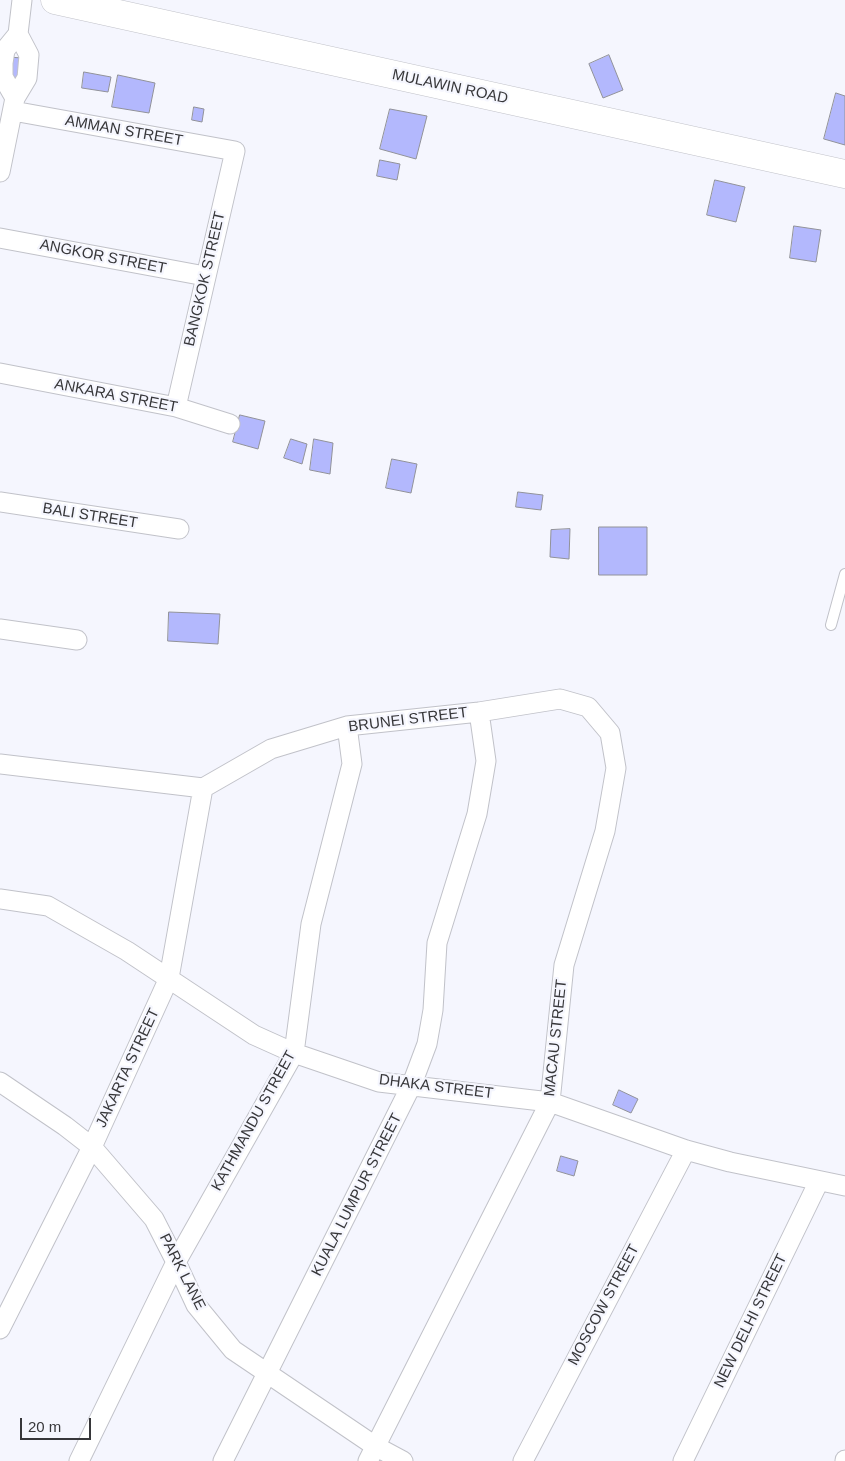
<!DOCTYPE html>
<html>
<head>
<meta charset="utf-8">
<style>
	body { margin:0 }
	#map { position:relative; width:845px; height:1461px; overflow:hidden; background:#f5f6fe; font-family:Arial,sans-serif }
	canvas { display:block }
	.scale { position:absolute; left:20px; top:1418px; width:71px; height:22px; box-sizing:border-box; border:2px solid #37373a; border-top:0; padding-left:6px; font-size:15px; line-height:18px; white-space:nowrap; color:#37373a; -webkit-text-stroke:4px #f5f6fe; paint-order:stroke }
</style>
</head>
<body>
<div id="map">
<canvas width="845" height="1461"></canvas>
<div class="scale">20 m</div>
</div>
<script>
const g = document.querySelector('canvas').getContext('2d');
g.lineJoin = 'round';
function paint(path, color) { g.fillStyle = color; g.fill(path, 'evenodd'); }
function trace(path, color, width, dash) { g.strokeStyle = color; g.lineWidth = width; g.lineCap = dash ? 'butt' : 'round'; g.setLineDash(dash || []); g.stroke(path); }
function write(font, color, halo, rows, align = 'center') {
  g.font = font + ' Arial,sans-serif'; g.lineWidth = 4.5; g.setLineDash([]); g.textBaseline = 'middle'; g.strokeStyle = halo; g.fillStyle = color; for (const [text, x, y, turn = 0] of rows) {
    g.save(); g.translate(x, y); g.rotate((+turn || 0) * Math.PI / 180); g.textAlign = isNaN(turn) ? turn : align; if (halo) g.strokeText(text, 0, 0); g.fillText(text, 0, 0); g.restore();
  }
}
const building = new Path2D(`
	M609 55 623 90 603 98 589 64Z
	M7 57 23 58 22 80 7 79Z
	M84 72 111 77 108 92 82 88Z
	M118 75 155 83 149 113 112 107Z
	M836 93 845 96V145L824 139Z
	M194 107 204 109 202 122 192 120Z
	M390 109 427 116 416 159 380 149Z
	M380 160 400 164 397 180 377 176Z
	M715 180 745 187 736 222 707 215Z
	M794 226 821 230 816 262 790 258Z
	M240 415 265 421 258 449 233 442Z
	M291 439 307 444 302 464 284 458Z
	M314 439 333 443 330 474 310 470Z
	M392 459 417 464 411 493 386 488Z
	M518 492 543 495 541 510 516 507Z
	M599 527H647V575H599Z
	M570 529 569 559 550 557 551 530Z
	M169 612 220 614 218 644 168 641Z
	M619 1090 638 1099 631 1113 613 1105Z
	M561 1156 578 1161 574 1176 557 1171Z`);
const service = new Path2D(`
	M831 625 845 574`);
const minor = new Path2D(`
	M15 98 3 77V63L5 50 18 34 22 0
	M13 111 235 151 176 407
	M0 172 15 98 27 78 29 55 18 34
	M0 238 205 276
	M0 373 176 407 230 424
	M0 502 179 529
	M0 629 77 640
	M0 764 203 788 271 749 347 726 479 712 560 699 588 707 610 733 616 768 605 831 564 965 550 1102 368 1461
	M0 899 48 906 127 951 254 1035 294 1053 379 1082 550 1102 686 1150 730 1162 845 1186
	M0 1082 65 1126 92 1147 154 1219 176 1262 196 1305 233 1350 375 1446 403 1461
	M0 1329 92 1147 169 978 203 788
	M79 1461 176 1262 294 1053 311 924 352 764 347 726
	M223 1461 412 1084 427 1044 433 1010 437 943 477 814 486 761 479 712
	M523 1461 686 1150
	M683 1461 819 1181
	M845 1461V1460`);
const secondary = new Path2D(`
	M55 0 845 174`);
const streetNames = [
	["MULAWIN ROAD",450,87,12],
	["AMMAN STREET",124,131,10],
	["ANGKOR STREET",103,257,11],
	["BANGKOK STREET",205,279,-77],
	["ANKARA STREET",116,396,11],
	["BALI STREET",90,516,9],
	["BRUNEI STREET",408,720,-7],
	["MACAU STREET",556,1038,-84],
	["JAKARTA STREET",128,1068,-65],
	["DHAKA STREET",436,1087,7],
	["KATHMANDU STREET",254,1121,-61],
	["KUALA LUMPUR STREET",357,1195,-63],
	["PARK LANE",182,1272,63],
	["MOSCOW STREET",604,1305,-62],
	["NEW DELHI STREET",751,1321,-64]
];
paint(building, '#b3b8fd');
trace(building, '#919299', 1);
trace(service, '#c1c2c9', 12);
trace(minor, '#c1c2c9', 21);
trace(secondary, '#c1c2c9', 29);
trace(service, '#fff', 10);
trace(minor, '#fff', 19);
trace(secondary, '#fff', 28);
write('15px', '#37373a', '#f5f6fe', streetNames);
</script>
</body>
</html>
